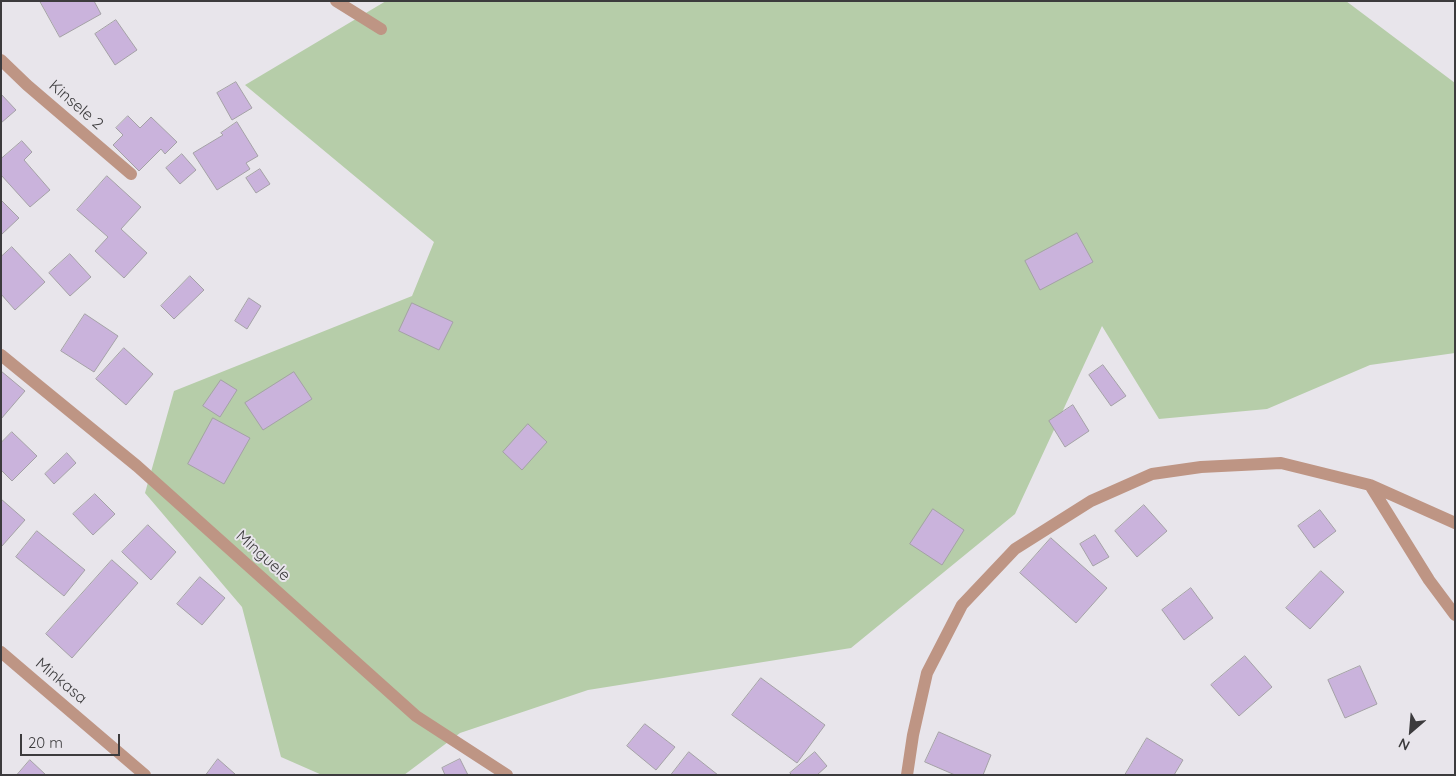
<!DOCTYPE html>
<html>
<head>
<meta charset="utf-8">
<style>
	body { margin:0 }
	#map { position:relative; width:1456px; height:776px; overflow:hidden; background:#e8e5eb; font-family:Quicksand,sans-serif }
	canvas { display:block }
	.frame { position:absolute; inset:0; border:2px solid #3c3b3d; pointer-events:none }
	.north { position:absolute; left:1386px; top:706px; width:50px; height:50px; -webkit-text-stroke:4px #e8e5eb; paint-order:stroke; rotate:207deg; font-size:14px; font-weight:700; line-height:20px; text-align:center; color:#3c3b3d }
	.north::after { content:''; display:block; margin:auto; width:18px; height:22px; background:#3c3b3d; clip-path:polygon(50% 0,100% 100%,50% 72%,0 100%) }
	.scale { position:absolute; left:20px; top:734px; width:100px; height:22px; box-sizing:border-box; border:2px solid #3c3b3d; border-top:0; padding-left:6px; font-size:15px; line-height:18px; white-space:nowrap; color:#3c3b3d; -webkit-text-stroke:4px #e8e5eb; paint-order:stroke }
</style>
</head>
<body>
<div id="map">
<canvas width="1456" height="776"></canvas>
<div class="frame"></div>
<div class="north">N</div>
<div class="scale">20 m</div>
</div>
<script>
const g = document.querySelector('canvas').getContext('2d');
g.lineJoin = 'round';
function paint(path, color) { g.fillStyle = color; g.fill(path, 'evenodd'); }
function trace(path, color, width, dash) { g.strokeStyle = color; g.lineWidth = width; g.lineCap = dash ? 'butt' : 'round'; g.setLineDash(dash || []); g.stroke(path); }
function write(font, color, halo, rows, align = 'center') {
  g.font = font + ' Quicksand,sans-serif'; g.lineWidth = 4; g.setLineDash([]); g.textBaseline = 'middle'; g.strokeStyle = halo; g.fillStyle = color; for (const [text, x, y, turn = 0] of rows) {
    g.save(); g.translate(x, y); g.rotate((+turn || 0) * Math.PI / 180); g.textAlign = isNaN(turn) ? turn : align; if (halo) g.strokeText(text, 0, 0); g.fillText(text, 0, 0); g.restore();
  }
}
const green = new Path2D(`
	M386 1H1346L1455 83V353L1370 365 1267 409 1159 419 1102 326 1015 514 851 648 588 690 460 733 404 775H322L281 757 242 607 145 493 174 391 412 296 434 242 245 85Z`);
const building = new Path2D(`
	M40 1H94L101 14 60 37Z
	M116 20 137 50 115 65 95 34Z
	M236 82 252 108 232 120 217 93Z
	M1 94 16 110 1 123Z
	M128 116 140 128 151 117 177 142 165 154 161 149 139 171 113 145 123 135 116 128Z
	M237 122 258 156 246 163 250 169 217 190 193 153 223 135 221 133Z
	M22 141 32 152 24 160 50 190 30 207 1 175V159Z
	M182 154 196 170 180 184 166 168Z
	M260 169 270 184 256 193 246 178Z
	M107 176 141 207 121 229 147 253 124 278 95 251 108 237 77 210Z
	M1 200 19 218 1 235Z
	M1077 233 1093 262 1040 290 1025 261Z
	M12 247 45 282 15 310 1 294V257Z
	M70 254 91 277 70 296 49 273Z
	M190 276 204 290 174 319 161 306Z
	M249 298 261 306 247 329 235 321Z
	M412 303 453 322 439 350 399 331Z
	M85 314 118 336 94 372 61 351Z
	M124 348 153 374 126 405 96 379Z
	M1103 365 1126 396 1111 406 1089 375Z
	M1 371 25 391 1 419Z
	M294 372 312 399 263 430 245 403Z
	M221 380 237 390 220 417 203 406Z
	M1073 405 1089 431 1065 447 1049 421Z
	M213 418 250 438 224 484 188 464Z
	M528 424 547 442 522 470 503 452Z
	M12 432 37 456 12 481 1 470V443Z
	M67 453 76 463 54 484 45 474Z
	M95 494 115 514 93 535 73 514Z
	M1 499 25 520 2 546H1Z
	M1144 505 1167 531 1137 557 1115 531Z
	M933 509 964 530 942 565 910 544Z
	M1320 510 1336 531 1314 548 1298 526Z
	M148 525 176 552 151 580 122 552Z
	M37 531 85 570 64 596 16 557Z
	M1095 535 1109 557 1093 566 1080 544Z
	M1051 538 1107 588 1076 623 1020 573Z
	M112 560 138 583 72 658 46 634Z
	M1321 571 1344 592 1310 629 1286 608Z
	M200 577 225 598 202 625 177 604Z
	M1191 588 1213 618 1184 640 1162 610Z
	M1245 656 1272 687 1239 716 1211 685Z
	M1360 666 1377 704 1345 718 1328 680Z
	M761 678 825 725 797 763 732 715Z
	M645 724 675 747 656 770 627 746Z
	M939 732 991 755 983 775H955L925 762Z
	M1147 738 1183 760 1174 775H1125Z
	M689 752 718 775H671Z
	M815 752 827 766 817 775H792L790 773Z
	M218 759 235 774V775H206Z
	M460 759 468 775H445L442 768Z
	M30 760 46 775H17Z`);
const street = new Path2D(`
	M336 1 381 29
	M1 60 27 85 131 174
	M1 355 137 466 416 716 507 775
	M1370 485 1455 523
	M1 652 145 775
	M907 775 913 735 927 673 962 605 1015 549 1091 501 1152 474 1201 467 1281 463 1370 485 1429 580 1455 615`);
const streetNames = [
	["Kinsele 2",76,105,41],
	["Minguele",263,556,42],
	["Minkasa",61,681,40]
];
paint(green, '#b6cda9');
paint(building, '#cab3dc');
trace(building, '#a4a1a6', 1);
trace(street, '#be9584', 12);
write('16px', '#3c3b3d', '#e8e5eb', streetNames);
</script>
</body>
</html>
